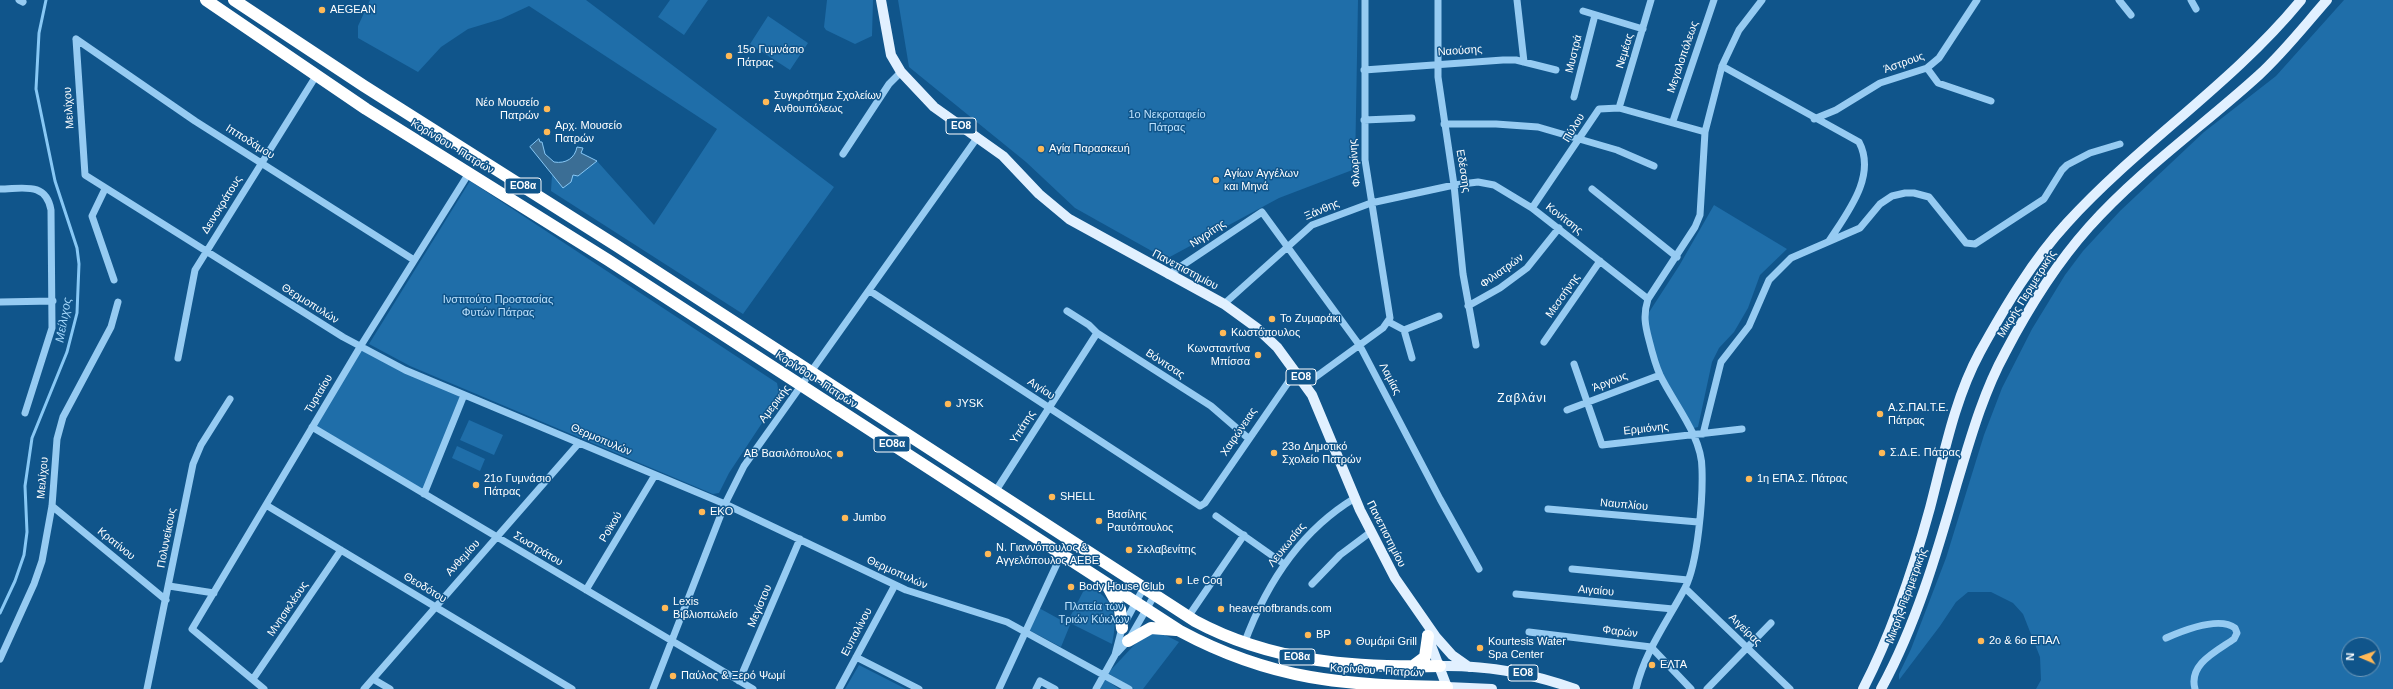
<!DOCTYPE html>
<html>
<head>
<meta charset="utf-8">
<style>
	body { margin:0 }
	#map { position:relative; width:2393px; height:689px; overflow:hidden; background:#10558b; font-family:Arial,sans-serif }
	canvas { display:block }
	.north { position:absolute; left:2341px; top:637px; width:40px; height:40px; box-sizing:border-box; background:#10558b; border:1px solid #7099b9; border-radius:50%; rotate:272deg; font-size:11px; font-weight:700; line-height:16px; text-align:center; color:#fff }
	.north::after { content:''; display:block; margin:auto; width:14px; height:18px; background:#ffb957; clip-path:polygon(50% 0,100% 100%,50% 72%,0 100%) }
</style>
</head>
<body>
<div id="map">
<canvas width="2393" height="689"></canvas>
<div class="north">N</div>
</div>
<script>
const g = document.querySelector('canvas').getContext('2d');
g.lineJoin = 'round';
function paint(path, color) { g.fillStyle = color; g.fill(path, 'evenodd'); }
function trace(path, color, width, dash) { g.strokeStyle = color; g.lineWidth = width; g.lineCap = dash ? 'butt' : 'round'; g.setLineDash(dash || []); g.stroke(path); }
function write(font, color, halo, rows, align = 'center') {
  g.font = font + ' Arial,sans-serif'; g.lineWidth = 3; g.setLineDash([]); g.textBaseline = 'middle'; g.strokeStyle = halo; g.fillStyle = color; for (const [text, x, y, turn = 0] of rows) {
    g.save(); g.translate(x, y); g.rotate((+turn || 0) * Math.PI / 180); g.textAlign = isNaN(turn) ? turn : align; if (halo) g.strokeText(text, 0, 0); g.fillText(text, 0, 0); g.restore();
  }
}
const green = new Path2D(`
	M370 0H586L834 187 743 314 551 191 552 175 563 187 573 175 578 176 597 161 654 225 717 129 529 6 501 19 468 29 441 47 418 72 358 38V26Z
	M670 0H708L684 35 658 17Z
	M827 0H873L872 36 855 44 826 30 824 27Z
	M898 0H1358L1355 169 1279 198 1166 259 1075 208 1026 162 909 67Z
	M2344 0H2393V689H2036L2041 680 2040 657 2023 614 2013 603 1991 592H1968L1956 602 1940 626 1899 680V674L1911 649 1946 558 1984 435 2002 388 2032 329 2065 275 2083 251 2120 211 2204 132 2276 76ZM2349 645H2373V669H2349Z
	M768 16 808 43 790 70 750 44Z
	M470 181 777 383 779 393 770 411 729 473 719 493 713 494 410 366 369 344Z
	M1714 205 1787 249 1760 275 1748 308 1734 332 1719 348 1712 362 1698 427 1694 428 1665 384 1644 320 1679 266Z
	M360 347 464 395 424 494 312 427Z
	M469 420 503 435 494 455 460 440Z
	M457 446 485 459 480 471 452 458Z
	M1087 584C1113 600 1119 613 1112 644L1070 623 1071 615Z
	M1039 608 1070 625 1061 647 1029 630Z
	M1150 634H1163L1179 642 1143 689H1134L1108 673 1137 642Z
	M859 665 906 689H845Z
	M1105 679 1119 689H1100Z`);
const water = new Path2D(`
	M539 139 540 142H542L545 154 554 162C566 164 575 158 577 147L583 148 581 153 597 161 578 176 573 175 571 182 563 188 530 147Z`);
const stream = new Path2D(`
	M0 613 15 581 24 555 27 532 25 486 32 438 67 352 77 313 79 264 77 248 55 181 36 89 39 33 46 0`);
const minor = new Path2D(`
	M19 0 23 2
	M1438 0V77L1454 185 1463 274 1476 345
	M1517 0 1524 62
	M2119 0 2131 15
	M2191 0 2196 9
	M1583 11 1643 29
	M76 39 85 175 343 337 405 370 725 504 906 590 1007 622 1129 689
	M76 39 195 121 414 260
	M1722 66 1859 142C1877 176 1847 213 1829 241
	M1927 68 1938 83 1991 101
	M1364 70 1503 60H1516L1556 70
	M1574 97 1595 15
	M1619 108 1651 0
	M1814 119 1836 110 1880 83 1927 68 1939 58 1977 0
	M1364 120 1412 118
	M1673 121 1714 0
	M1444 124H1496L1538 127 1617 150 1654 166
	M843 154 889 84 901 72
	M0 189C22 189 46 181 51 210L52 328 25 413
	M105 189 92 216 114 280
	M1592 189 1677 257
	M1532 208 1599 109 1619 108 1705 132
	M1168 275 1262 212 1360 346 1440 499 1479 569
	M870 291 1200 506 1205 503 1296 371
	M0 302 53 301
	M1224 304 1312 225 1371 203 1454 185 1478 182 1494 185 1532 208 1648 299
	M1468 306 1500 288 1527 268 1559 228
	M1067 311 1089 325 1097 333 1211 406 1248 438
	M1389 322 1404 330 1412 358
	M1404 330 1439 316
	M1544 342 1600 261
	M178 358 195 270 316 76
	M1574 364 1602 445 1742 429
	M1306 384 1383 328 1390 318 1365 160V0
	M1567 410 1660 375
	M312 427 753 689
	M1703 434 1721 362 1749 326 1769 280 1791 258 1860 228 1880 204 1892 196 1905 193H1914L1929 197 1966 243 1975 244 2044 199 2062 170 2067 165 2090 153 2120 144
	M995 492 1097 333
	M424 494 464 395
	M266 505 572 689
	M52 506 166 600
	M1548 509 1698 522
	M1216 516 1284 564
	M1572 569 1688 580
	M1312 584 1340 555 1372 531
	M169 586 214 593
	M1685 588 1790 689
	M586 590 655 475
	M1516 594 1673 609
	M1188 617 1244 535
	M1529 632 1651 647 1691 689
	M2166 638C2182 631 2219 616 2235 628L2237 633 2234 639C2217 651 2188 664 2195 689
	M1244 644C1266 584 1300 531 1355 498
	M1117 653 1128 641 1154 596
	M856 657 919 689
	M0 659 34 584 42 561 52 506 57 439 63 417 111 327 118 302
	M253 679 341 550
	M373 679 390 689
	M739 681 800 539
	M147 689 193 464 201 445 230 399
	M264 689 192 629 360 347 469 173
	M364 689 579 443
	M653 689 725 504 744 466 977 138
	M839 689 895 585
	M999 689 1061 555
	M1036 689 1040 681 1055 689
	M1096 689 1115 655 1122 628 1143 589
	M1636 689C1645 651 1667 622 1685 588 1698 563 1703 498 1702 469 1702 436 1674 404 1660 375 1655 364 1652 352 1649 340 1645 325 1643 315 1648 299L1695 227 1700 215 1705 132 1722 66 1739 30 1762 0
	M1707 689 1771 623`);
const major = new Path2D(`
	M881 0 891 55 901 72 934 107 1003 156 1039 194 1069 219 1224 304 1257 328 1277 347 1312 395 1360 510 1395 578 1436 637 1452 655 1469 667
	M1427 635 1447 687 1492 689
	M1440 666C1487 665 1531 673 1575 689
	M1863 689C1893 631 1913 570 1930 508 1944 455 1954 400 1980 352 2005 307 2032 261 2067 223 2140 143 2232 84 2301 0
	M1881 689C1916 625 1937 553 1957 483 1970 440 1983 393 2005 353 2028 309 2056 264 2089 227 2140 170 2203 126 2259 75 2284 52 2305 25 2327 0`);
const highway = new Path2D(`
	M206 0 366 109 608 260 1180 631C1273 681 1345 685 1447 687
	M234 0 364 86 617 246 1195 621C1271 662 1355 668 1440 666
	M1108 587 1120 609 1122 628
	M1128 641 1151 628 1176 630
	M1413 666 1425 657 1428 636`);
const markers = [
	[322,10,4,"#ffb957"],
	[729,56,4,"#ffb957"],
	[766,102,4,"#ffb957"],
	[547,109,4,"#ffb957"],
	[547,132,4,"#ffb957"],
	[1041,149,4,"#ffb957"],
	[1216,180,4,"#ffb957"],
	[1272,319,4,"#ffb957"],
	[1223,333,4,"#ffb957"],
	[1258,355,4,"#ffb957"],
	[948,404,4,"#ffb957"],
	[1880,414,4,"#ffb957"],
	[1274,453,4,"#ffb957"],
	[1882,453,4,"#ffb957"],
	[840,454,4,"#ffb957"],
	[1749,479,4,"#ffb957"],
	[476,485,4,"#ffb957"],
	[1052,497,4,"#ffb957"],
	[702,512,4,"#ffb957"],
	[845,518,4,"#ffb957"],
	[1099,521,4,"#ffb957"],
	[1129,550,4,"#ffb957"],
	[988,554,4,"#ffb957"],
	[1179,581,4,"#ffb957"],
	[1071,587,4,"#ffb957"],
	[665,608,4,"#ffb957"],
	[1221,609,4,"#ffb957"],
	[1308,635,4,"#ffb957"],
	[1981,641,4,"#ffb957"],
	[1348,642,4,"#ffb957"],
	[1480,648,4,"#ffb957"],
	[1652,665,4,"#ffb957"],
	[673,676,4,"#ffb957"]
];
const shields = [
	[961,126,30],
	[523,186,36],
	[1301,377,30],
	[892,444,36],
	[1297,657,36],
	[1523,673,30]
];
const shieldNames = [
	["ΕΟ8",961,126],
	["ΕΟ8α",523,186],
	["ΕΟ8",1301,377],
	["ΕΟ8α",892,444],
	["ΕΟ8α",1297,657],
	["ΕΟ8",1523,673]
];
const poiNames = [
	["AEGEAN",330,10],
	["15ο Γυμνάσιο",737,50],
	["Πάτρας",737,63],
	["Συγκρότημα Σχολείων",774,96],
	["Ανθουπόλεως",774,109],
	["Νέο Μουσείο",539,103,"right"],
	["Πατρών",539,116,"right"],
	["Αρχ. Μουσείο",555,126],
	["Πατρών",555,139],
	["Αγία Παρασκευή",1049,149],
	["Αγίων Αγγέλων",1224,174],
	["και Μηνά",1224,187],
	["Το Ζυμαράκι",1280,319],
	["Κωστόπουλος",1231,333],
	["Κωνσταντίνα",1250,349,"right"],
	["Μπίσσα",1250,362,"right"],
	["JYSK",956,404],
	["Α.Σ.ΠΑΙ.Τ.Ε.",1888,408],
	["Πάτρας",1888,421],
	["23ο Δημοτικό",1282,447],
	["Σχολείο Πατρών",1282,460],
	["Σ.Δ.Ε. Πάτρας",1890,453],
	["ΑΒ Βασιλόπουλος",832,454,"right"],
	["21ο Γυμνάσιο",484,479],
	["Πάτρας",484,492],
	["1η ΕΠΑ.Σ. Πάτρας",1757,479],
	["SHELL",1060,497],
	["EKO",710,512],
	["Βασίλης",1107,515],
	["Ραυτόπουλος",1107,528],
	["Jumbo",853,518],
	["Ν. Γιαννόπουλος &",996,548],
	["Αγγελόπουλος ΑΕΒΕ",996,561],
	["Σκλαβενίτης",1137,550],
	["Le Coq",1187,581],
	["Body House Club",1079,587],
	["Lexis",673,602],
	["Βιβλιοπωλείο",673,615],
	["heavenofbrands.com",1229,609],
	["BP",1316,635],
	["2ο & 6ο ΕΠΑΛ",1989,641],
	["Θυμάριi Grill",1356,642],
	["Kourtesis Water",1488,642],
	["Spa Center",1488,655],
	["ΕΛΤΑ",1660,665],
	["Παύλος & Ξερό Ψωμί",681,676]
];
const streetNames = [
	["Ναούσης",1460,51,-4],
	["Νεμέας",1625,51,-73],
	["Μυστρά",1574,54,-76],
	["Μεγαλοπόλεως",1683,57,-71],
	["Άστρους",1904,63,-20],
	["Μειλίχου",69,108,-94],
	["Πύλου",1574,128,-59],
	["Ιπποδάμου",250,142,32],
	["Κορίνθου - Πατρών",452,147,31],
	["Φλωρίνης",1355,163,-95],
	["Εδέσσης",1463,171,81],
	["Δεινοκράτους",222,205,-58],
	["Ξάνθης",1322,210,-23],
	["Κονίτσης",1564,219,38],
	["Νιγρίτης",1208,234,-34],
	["Πανεπιστημίου",1185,270,28],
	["Φιλιατρών",1502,271,-36],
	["Μικρής Περιμετρικής",2027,294,-58],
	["Μεσσήνης",1563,296,-55],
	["Θερμοπυλών",310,304,32],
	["Βόνιτσας",1165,364,33],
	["Λαμίας",1390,379,62],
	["Κορίνθου - Πατρών",816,380,33],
	["Άργους",1610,382,-21],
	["Αιγίου",1041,389,33],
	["Τυρταίου",319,394,-59],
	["Αμερικής",775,404,-53],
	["Υπάτης",1023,427,-58],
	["Ερμιόνης",1646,429,-6],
	["Χαιρώνειας",1239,432,-56],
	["Θερμοπυλών",601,440,23],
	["Μειλίχου",43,478,-85],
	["Ναυπλίου",1624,505,5],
	["Ροϊκού",611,527,-59],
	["Πανεπιστημίου",1386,534,63],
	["Πολυνείκους",167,538,-79],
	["Κρατίνου",116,544,39],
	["Λευκωσίας",1287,545,-51],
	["Σωστράτου",538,549,31],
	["Ανθεμίου",463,558,-48],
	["Θερμοπυλών",897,573,24],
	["Θεοδότου",425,588,31],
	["Αιγαίου",1596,591,5],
	["Μικρής Περιμετρικής",1907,596,-70],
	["Μεγίστου",760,606,-67],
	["Μνησικλέους",288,609,-56],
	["Αιγείρας",1745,630,44],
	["Ευπαλίνου",857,632,-62],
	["Φαρών",1620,632,7],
	["Κορίνθου - Πατρών",1377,671,3]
];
const parkNames = [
	["1o Νεκροταφείο",1167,115],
	["Πάτρας",1167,128],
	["Ινστιτούτο Προστασίας",498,300],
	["Φυτών Πάτρας",498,313],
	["Πλατεία των",1094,607],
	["Τριών Κύκλων",1094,620]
];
const waterNames = [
	["Μείλιχος",64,320,-80]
];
const neighbourhoodNames = [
	["Ζαβλάνι",1522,399]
];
paint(green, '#1f6ea9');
paint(water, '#3b6e95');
trace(water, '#88c8f5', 1);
trace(stream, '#88c8f5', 3);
trace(minor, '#96cbf2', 7);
trace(major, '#e1f0ff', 10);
trace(highway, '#fff', 12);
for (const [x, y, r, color] of markers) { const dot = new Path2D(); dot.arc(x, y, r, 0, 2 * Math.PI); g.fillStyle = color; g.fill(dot); trace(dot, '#10558b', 1.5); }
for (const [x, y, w] of shields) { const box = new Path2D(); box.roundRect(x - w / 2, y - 8, w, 16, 3); g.fillStyle = '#10558b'; g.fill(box); trace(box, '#fff', 1); }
write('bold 10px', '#fff', null, shieldNames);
write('11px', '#fff', '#10558b', poiNames, 'left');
write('11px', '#fff', '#10558b', streetNames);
write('11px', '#bde2fd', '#10558b', parkNames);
write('italic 12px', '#a2d5f9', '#10558b', waterNames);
g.letterSpacing = '1px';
write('12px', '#fff', '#10558b', neighbourhoodNames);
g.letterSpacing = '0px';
</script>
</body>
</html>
